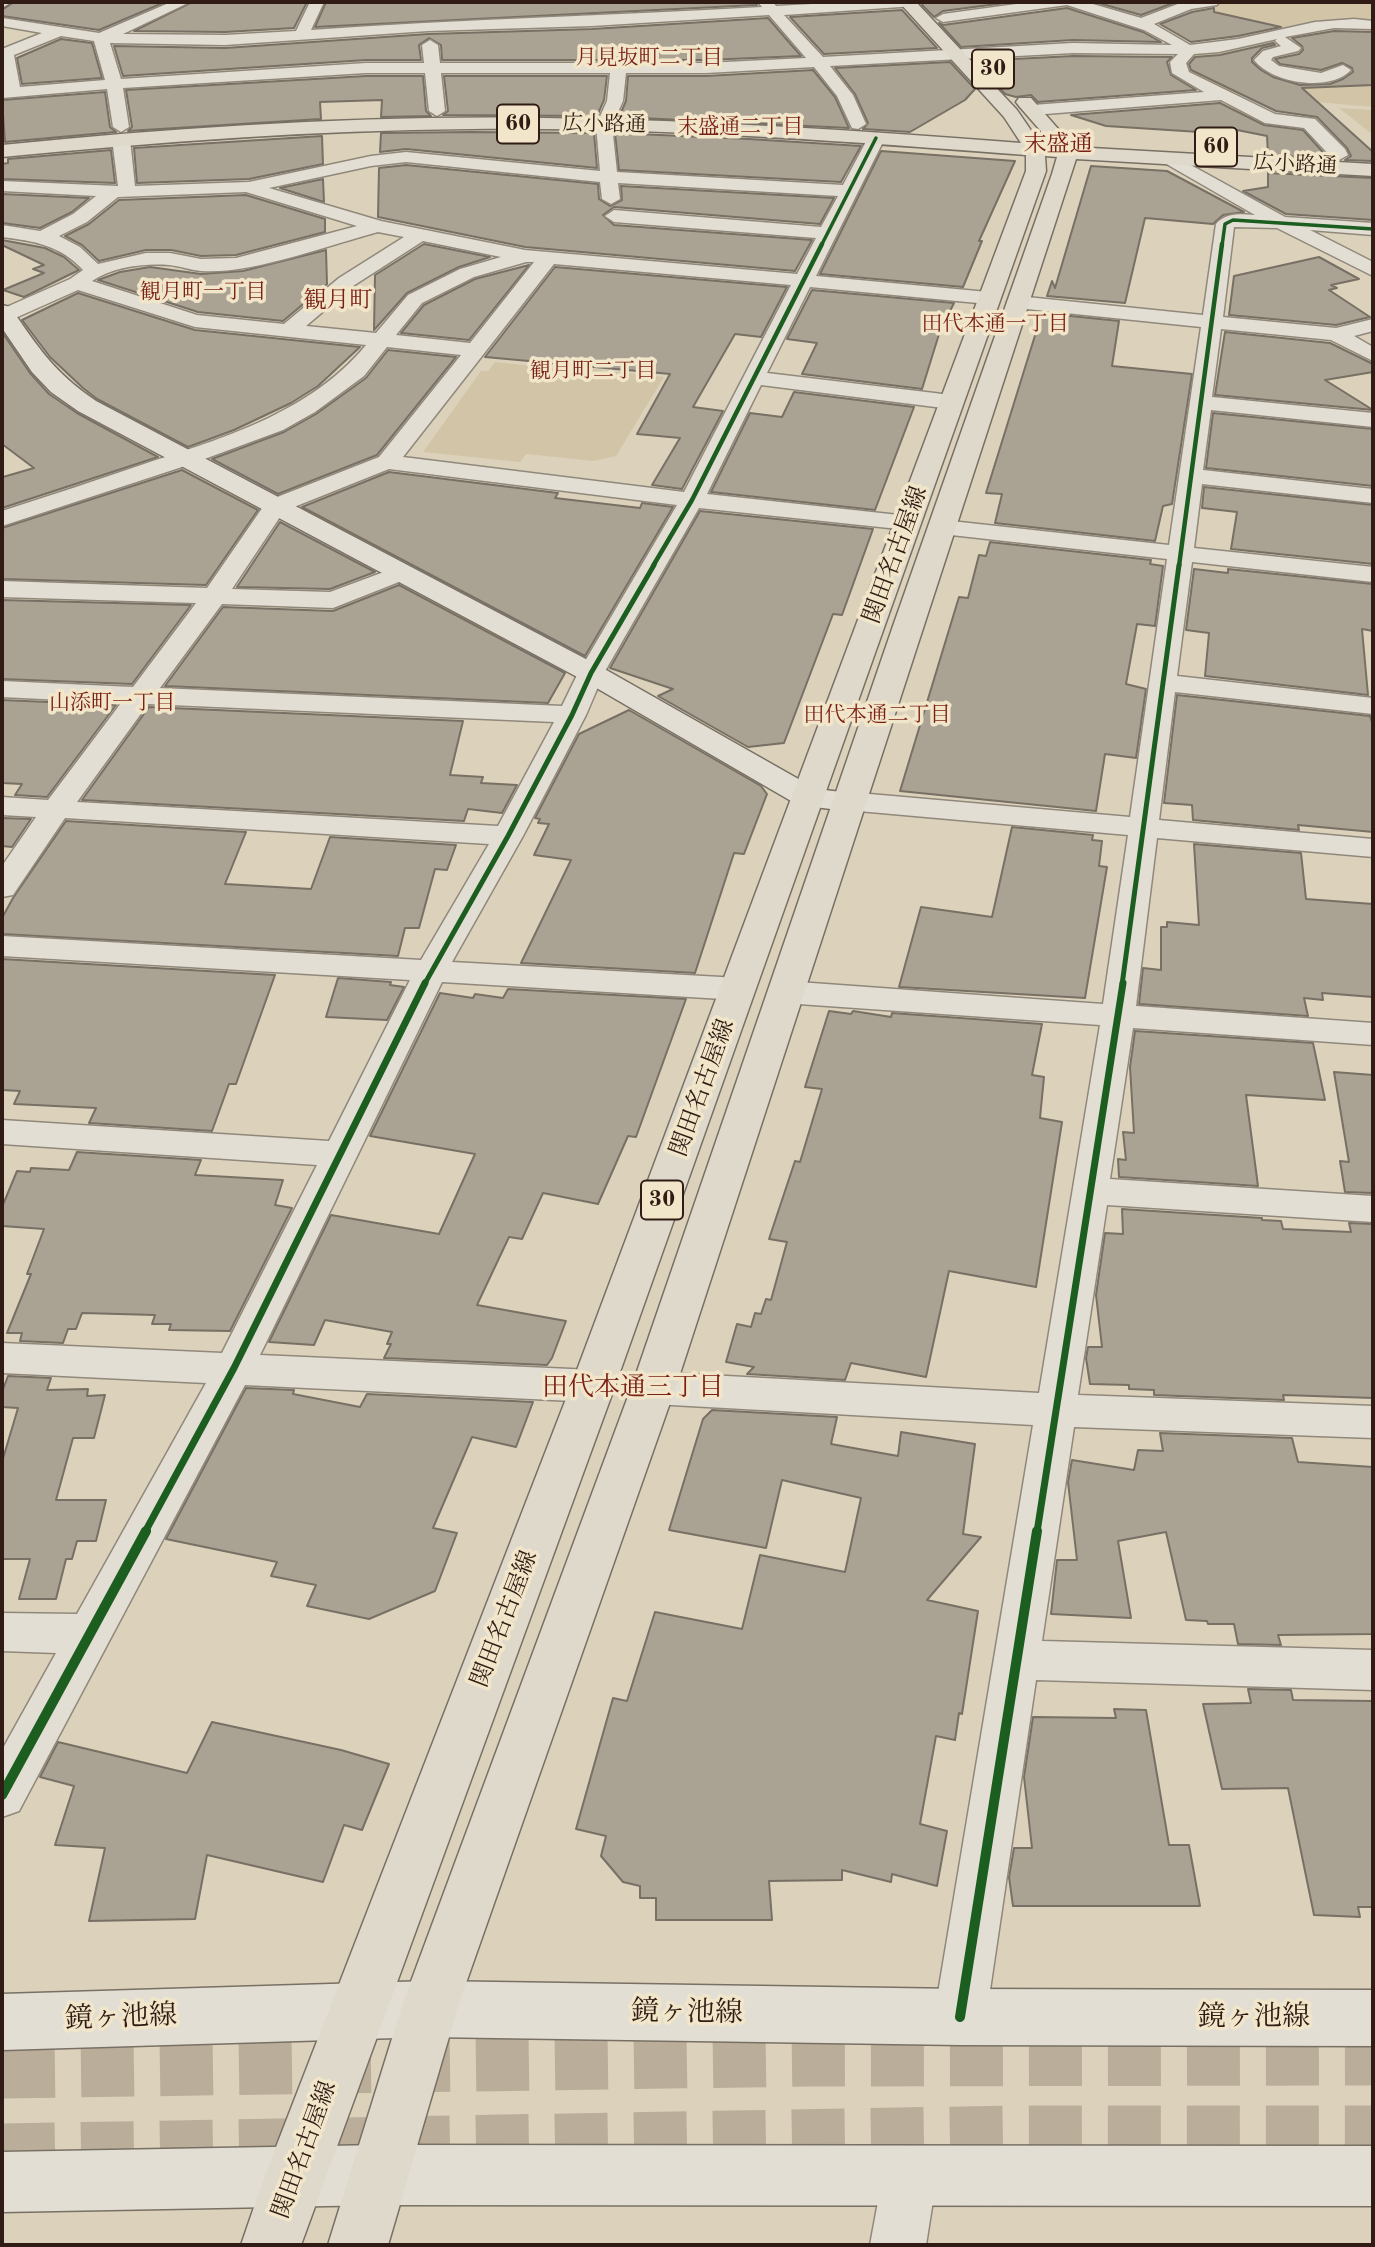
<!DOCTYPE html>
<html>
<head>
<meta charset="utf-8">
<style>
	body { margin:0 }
	#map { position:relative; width:1375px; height:2247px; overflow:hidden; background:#dcd2bb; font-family:"Old Standard TT",serif }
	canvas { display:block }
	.frame { position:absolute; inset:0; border:4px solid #301c14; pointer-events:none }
</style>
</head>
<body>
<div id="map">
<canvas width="1375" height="2247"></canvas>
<div class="frame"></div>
</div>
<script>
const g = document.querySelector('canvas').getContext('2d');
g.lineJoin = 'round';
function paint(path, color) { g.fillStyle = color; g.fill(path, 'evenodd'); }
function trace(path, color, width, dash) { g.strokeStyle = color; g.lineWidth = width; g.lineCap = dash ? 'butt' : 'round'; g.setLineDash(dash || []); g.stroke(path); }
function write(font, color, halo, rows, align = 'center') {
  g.font = font + ' "Old Standard TT","Noto Serif JP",serif'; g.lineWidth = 7; g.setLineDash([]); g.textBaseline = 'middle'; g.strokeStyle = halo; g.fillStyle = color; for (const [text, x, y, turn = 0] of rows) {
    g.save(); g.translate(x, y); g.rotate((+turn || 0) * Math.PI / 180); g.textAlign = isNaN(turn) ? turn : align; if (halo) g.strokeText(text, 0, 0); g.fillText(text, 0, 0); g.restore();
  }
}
const green = new Path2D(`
	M997 2H1373V107L1225 94 1184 72 1182 64 1192 54 1220 44 1234 26 1209 13 1144 9 1044 10Z
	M1339 108 1373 110V135Z
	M495 362 571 370 573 367 664 377 616 456 593 461 526 454 520 462 423 452 481 371H488Z`);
const building = new Path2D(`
	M14 2H165L99 30 2 16V10Z
	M192 2H307L294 28 225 32 134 31Z
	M326 2H755L757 5 315 27Z
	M924 2H1013L943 11 934 17 922 5Z
	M1095 2H1176L1141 15Z
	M1067 8 1143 32 1161 42 1073 40 961 47 939 23 943 25Z
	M1214 8V12L1281 27 1238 36 1191 42 1160 24 1192 12Z
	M902 10 937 48 824 54 790 17Z
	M768 18 801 56 706 60H442L441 45 429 38 419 45 421 60H366L123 76 114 46 225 48 428 34 592 29Z
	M1334 31 1373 32V85L1302 88 1373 152V161L1345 160 1351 156 1347 148 1317 117 1276 111 1191 70 1189 64 1195 57 1220 55 1273 43 1275 45 1262 48 1252 58V62L1261 70 1273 77 1300 85 1330 84 1343 79 1353 72 1352 68 1342 63 1321 70 1280 64 1275 59 1299 54 1303 50 1302 46 1292 38Z
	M61 39 92 43 102 78 22 84 17 58Z
	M1073 56 1172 57 1167 62 1171 75 1196 90 1038 102 1031 95 1016 97 1005 94 975 61Z
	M950 62 975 89 965 100 910 132 863 129 868 123 855 94 835 68Z
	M813 70 835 97 849 128 619 117 626 101 628 76H706Z
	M366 76H423L426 111 431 116 381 117 382 100 320 102 321 119 128 131 132 127 126 90Z
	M444 76H607L604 100 597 116 443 115 448 111Z
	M105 92 110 127 116 132 5 142 2 100Z
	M1220 103 1264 125 1303 130 1329 159 1268 155 1267 136 1237 130 1215 133 1106 126 1071 115Z
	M471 132 594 133 597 168 406 149 380 152 381 133Z
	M615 133 749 139 861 146 841 182 619 170Z
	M322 136 323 164 249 179 137 183 134 148Z
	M111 150 115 183 2 179V164L8 163V159Z
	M881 151 1015 161 979 241H982L963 287 820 274Z
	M406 165 598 184 599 199 610 206 622 200 621 186 834 198 820 224 614 207 603 215 614 225 812 240 795 271 525 247 378 217 379 168Z
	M1091 166 1167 171 1244 212 1223 215 1213 224 1145 218 1125 303 1047 296 1052 281 1055 288Z
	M1268 173 1373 178V220L1286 214 1243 191 1268 187Z
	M323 179 324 202 280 188Z
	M2 194 89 198 72 212 40 228 2 223Z
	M246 195 325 219V232L236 255 201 256 171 250H146L99 261 82 245 65 236 89 224 119 200Z
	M2 240 45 248 64 257 79 270 24 297 3 290 44 273 33 269 44 265 2 245Z
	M424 244 490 257 459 267 407 293 374 330 375 275Z
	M326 250 327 284 283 321 198 312 98 280 120 272 150 267 201 274 243 271Z
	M1319 257 1359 279 1331 285 1337 288 1329 290 1370 317 1336 325 1229 315 1234 276Z
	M529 265 469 340 401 333 424 305 475 279Z
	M555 267 787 287 761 337 735 334 693 407 723 411 682 489 652 485 680 438 637 434 670 374 485 357Z
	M812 290 954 303 940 331 922 389 802 374 817 343 787 339Z
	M78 293 195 330 360 347 318 386 291 403 234 430 188 447 97 399 83 388 50 357 22 320Z
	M1042 313 1119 321 1112 366 1192 374 1172 504 1163 506 1155 541 995 523 1002 494 986 493Z
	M2 332 30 373 49 394 77 413 158 457 2 508 3 477 34 468 2 444Z
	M1225 332 1330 343 1373 364V372L1325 380 1373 410 1215 395Z
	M388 350 456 357 377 455 278 494 212 459 284 432 316 414 366 378Z
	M794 392 914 407 875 510 711 492 750 413 782 417Z
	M1213 413 1373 429V486L1206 468Z
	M182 470 258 510 206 585 2 579V528Z
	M389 472 558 493 555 498 640 508 642 503 673 507 585 656 302 507Z
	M1204 487 1373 505V564L1231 549 1237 512 1202 508Z
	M700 511 873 529 842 615 833 614 784 743 748 747 658 696 673 689 610 668Z
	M280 522 375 572 330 589 237 587Z
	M990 542 1151 560 1150 564 1163 566 1155 626 1137 624 1126 684 1146 689 1136 758 1105 754 1096 811 900 791 959 597 968 598 979 555 986 556Z
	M1194 569 1228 573V569L1373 584V631L1362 629 1368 695 1205 676 1209 633 1186 630Z
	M399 585 565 673 548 703 165 686 223 607 333 611Z
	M2 600 191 605 132 684 2 679Z
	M1177 695 1370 716 1373 725V832L1298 825 1299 830 1193 820 1192 805 1164 803Z
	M2 700 116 705 47 797 15 795 22 784 2 783Z
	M149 707 463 721 450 775 483 777 481 783 517 785 502 813 468 809 464 821 82 800Z
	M629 710 761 786 767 794 744 854 734 853 695 973 521 963 571 860 534 855 549 824 538 823 540 819 535 818 579 734Z
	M2 818 31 819 12 847 2 846Z
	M66 821 246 832 225 884 311 889 330 837 456 845 447 870 435 869 419 928H405L398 956 2 934V918L13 898Z
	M1012 827 1093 835 1092 840 1102 841 1099 866 1107 867 1085 998 899 987 921 907 992 917Z
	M1194 844 1301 853 1306 899 1373 904V997L1322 993 1323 1000 1304 998 1308 1016 1139 1004 1143 968 1161 970V927H1167V922L1199 925Z
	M2 959 275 975 236 1084H229L212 1131 89 1123 96 1108 14 1104 20 1091 2 1090Z
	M338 978 391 982 390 985 404 987 387 1020 326 1017Z
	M508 989 686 999 636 1137 628 1136 598 1204 543 1193 522 1239 509 1237 477 1305 566 1321 552 1358 547 1365 384 1358 391 1344H387L392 1332 325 1320 314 1345 269 1342 331 1215 439 1234 475 1154 370 1136 440 993 473 998 475 994 503 998Z
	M829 1011 851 1014 853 1011 891 1017 892 1013 1042 1024 1032 1075 1044 1077 1040 1118 1062 1122 1036 1287 949 1271 926 1377 851 1363 845 1380 747 1374 754 1367 726 1362 737 1324 751 1327 755 1313 761 1314 766 1299 771 1300 787 1242 769 1239 795 1161 800 1162 822 1089 805 1087Z
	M1135 1031 1313 1043 1325 1100 1246 1095 1258 1186 1119 1177 1118 1159 1126 1160 1123 1132 1134 1133 1130 1067Z
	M1334 1072 1373 1075V1193L1345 1192 1340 1161 1349 1162Z
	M77 1152 201 1160 195 1175 283 1180 275 1205 292 1208 230 1331 169 1330 171 1324H152L155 1315 82 1313 76 1329H68L63 1343 20 1341 22 1333H7L31 1274H27L44 1229 2 1226V1207L17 1171 30 1172 31 1168 69 1170Z
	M1122 1209 1262 1218V1220L1281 1221 1283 1229 1351 1232 1349 1223 1373 1224V1398L1283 1395 1284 1400 1154 1395V1390L1129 1389V1385L1090 1384 1086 1358 1088 1347H1102L1096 1295 1105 1233 1123 1234Z
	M8 1376 51 1378 47 1390 88 1389 87 1396 105 1395 94 1438H73L56 1500H106L96 1541H77L72 1559H66L56 1599H19L30 1559H2V1462L18 1408 2 1407V1392Z
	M246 1388 294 1390 293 1394 360 1407 367 1394 533 1402 516 1447 472 1437 433 1528 457 1533 435 1591 369 1619 307 1606 316 1585 271 1576 277 1562 166 1539Z
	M712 1410 837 1417 831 1444 898 1456 901 1432 975 1444 963 1534 981 1537 927 1600 978 1611 962 1714 959 1713 955 1740 936 1736 920 1824 947 1831 937 1886 892 1874 891 1882 842 1870V1880L769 1881 772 1920H656V1898H640V1886L623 1882 601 1856 606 1836 576 1829 613 1698 627 1701 655 1612 742 1629 760 1555 845 1572 861 1498 782 1480 766 1548 669 1530 703 1419Z
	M1160 1433 1292 1438 1298 1462 1373 1467V1634L1278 1635 1281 1645 1238 1644 1234 1624H1208L1207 1621 1186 1620 1166 1532 1118 1541 1131 1618 1051 1614 1057 1560H1077L1068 1482 1072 1460 1134 1470 1138 1450 1163 1451Z
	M1248 1689 1291 1690 1293 1700 1373 1701V1907H1358L1360 1917 1314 1915 1288 1788 1222 1789 1203 1704 1251 1703Z
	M1114 1709 1146 1710 1169 1845H1189L1200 1906H1013L1009 1877 1014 1848H1032L1024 1777 1033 1717 1116 1718Z
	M212 1722 341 1750 389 1764 362 1830 344 1825 323 1882 207 1855 195 1919 89 1921 105 1848 55 1845 74 1786 40 1777 58 1742 187 1773Z`);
const highwayTunnel = new Path2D(`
	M2 2072 811 2060 1373 2059
	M2 2150 1013 2132H1373`);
const street = new Path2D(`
	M171 2H190L123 34 225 35 296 31 310 2H324L311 30C461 19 611 16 762 7L758 2H773L776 6 848 2H922L915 6 784 15 823 57 1073 43 1172 45 1144 30 1067 5 943 22 936 18 943 14 1031 2H1086L1141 18 1183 2H1219L1217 5 1191 9 1154 24 1190 45 1238 39 1315 22 1354 19 1373 21V29L1334 28 1285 37 1301 48 1298 51 1273 57 1271 60 1279 66 1321 73 1343 65 1351 70C1329 93 1272 83 1254 60L1263 51 1281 46 1275 41 1277 39 1219 52 1194 54 1186 63 1189 72 1275 114 1315 119 1345 149 1348 155 1339 160 1333 159 1304 128 1265 123 1221 100 1033 115 1025 110 1033 105 1204 92 1172 73 1170 62 1178 54 1073 53 830 66 853 95 866 124 858 129 852 128 837 96 814 67 706 73H626L623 101 612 125 617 172 843 185 870 134H882L885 138 816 276 988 292 995 294 998 298 995 302 988 304 810 287 767 373 951 395 959 397 962 402 959 407 951 409 761 385 707 494 908 516 917 518 920 523 917 528 908 530 699 508 604 673 586 715 523 836 452 962 739 978 751 982 755 989 751 996 739 1000 442 982 260 1355 593 1370 607 1375 613 1386 607 1397 593 1402 245 1385 19 1811 2 1817V1750L56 1653 2 1651V1613L77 1614 206 1383 2 1373V1343L222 1353 317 1165 2 1144V1120L329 1141 410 980 2 956V936L421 960 489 844 65 818 13 895 2 897V866L36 817 2 815V797L48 800 121 703 2 697V681L133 687 196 603 2 597V581L207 588 267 501 379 457 461 355 387 347 364 376 315 412 283 430 191 464 2 526V511C49 496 97 480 144 464 224 438 311 412 366 345L195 327 78 290 13 319 2 320V309L70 279 83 270C60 245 34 241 2 237V225L40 231 73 214 96 196 2 191V181L118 186 112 139 121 134 130 139 135 186 249 182 371 156 406 152 600 171 596 125 607 101 610 73H441L445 111 437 116 429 111 425 73H366L123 88 129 127 121 132 113 127 107 89 2 98V88H4L2 49 42 33 2 26V18L99 33ZM769 15 806 58 706 63H440L438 45 430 40 422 45 424 63H366L121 79 110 43 225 45 428 31 592 26ZM61 36 94 41 105 80 20 87 14 55ZM406 162 600 182 602 199 611 204 620 199 618 183 838 196 821 227 614 210 605 216 614 222 816 238 797 274 525 250 381 221 269 188 371 166ZM246 192 357 226 236 258 201 259 170 253H146L98 264 80 247 59 236 87 222 118 197ZM378 232 404 237 339 278 284 324 197 315 92 281C112 267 145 263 169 265 180 266 190 270 201 271 250 275 329 245 378 232ZM423 241 501 257 460 269 408 295 376 333 306 326 353 286ZM526 262H534L470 343 396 335 422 303 474 277ZM554 264 791 285 684 492 403 457ZM389 469 677 505 578 673 562 706 160 688 222 604 333 608 409 578 412 573 409 568 400 566 330 592 232 589 284 511ZM148 704 554 722 498 826 77 802Z
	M1169 153 1285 217 1373 223V235L1310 230 1373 262V276L1277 228 1234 227 1223 317 1336 328 1373 319V331L1354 336 1373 347V361L1331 340 1221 329 1212 397 1373 413V427L1211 410 1203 470 1373 489V503L1202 484 1194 548 1373 567V582L1192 562 1177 676 1373 698V714L1175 692 1159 820 1373 839V857L1157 838 1136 1006 1373 1023V1045L1133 1028 1110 1179 1373 1196V1222L1107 1205 1078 1395 1373 1406V1438L1074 1427 1042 1641 1373 1650V1690L1036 1680 986 2017 978 2035 960 2043 942 2035 934 2017 1033 1425 653 1404 639 1399 633 1388 639 1377 653 1372 1039 1393 1100 1025 784 1003 772 999 768 992 772 985 784 981 1103 1004 1128 835 847 810 837 807 832 801 837 795 847 792 1130 817 1167 559 942 534 933 532 930 527 933 522 942 520 1169 545 1201 327 1017 308 1010 306 1007 302 1010 298 1017 296 1203 315 1216 224C1226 212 1241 214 1255 215L1163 162 1160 158 1163 154Z
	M910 2148 929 2156 937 2175 926 2245H870L883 2175 891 2156Z`);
const secondary = new Path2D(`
	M2 2H12L2 8Z
	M2 305 10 307C39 348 53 372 96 401L601 667 816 789 858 794 863 801 858 808 847 811 798 805 581 679 78 411 51 392 32 372 2 328Z
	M429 1981 960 1989 1373 1990V2046L960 2045 429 2037 2 2050V1994Z
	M381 2145 1373 2146V2206L381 2205 2 2212V2152Z`);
const primary = new Path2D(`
	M899 2H916L1017 110 1041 145 1054 146 1019 106 1016 102 1019 98H1031L1074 147 1373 164V176L1076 159 677 1383 459 2003 388 2245H328L403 2003 633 1383 893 626 1052 174 1057 157 1045 156 1046 171 615 1386 301 2245H241L264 2178 571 1386 1026 171V155C841 141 657 127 471 129 315 130 158 142 2 157V145C182 127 364 115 546 118 704 120 863 131 1021 143L1004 117Z`);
const cyclewayFar4 = new Path2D(`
	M821 246 876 138
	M1222 246 1225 224 1233 220 1373 229`);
const cyclewayFar3 = new Path2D(`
	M653 566 692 500 822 244
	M1179 566 1222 244`);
const cyclewayFar2 = new Path2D(`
	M424 985 508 836 572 715 591 673 654 565
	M1122 985 1179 565`);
const cyclewayFar1 = new Path2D(`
	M145 1532 234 1368 425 983
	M1037 1532 1123 983`);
const cycleway = new Path2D(`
	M2 1795 146 1531
	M960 2017 1037 1531`);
const farNeighbourhoodnames = [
	["月見坂町二丁目",649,58],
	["末盛通二丁目",740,127],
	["観月町一丁目",203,292],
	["田代本通一丁目",995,324],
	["観月町二丁目",593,371],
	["山添町一丁目",112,703],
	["田代本通二丁目",877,715]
];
const farStreetnames = [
	["広小路通",604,125,1],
	["広小路通",1295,165,3]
];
const shields = [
	[993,69,42],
	[518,124,42],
	[1216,147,42],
	[662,1200,42]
];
const shieldNames = [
	["30",993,69],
	["60",518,124],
	["60",1216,147],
	["30",662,1200]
];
const farQuarternames = [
	["末盛通",1058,145],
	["観月町",338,301]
];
const streetNames = [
	["関田名古屋線",896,555,-70],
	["関田名古屋線",703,1088,-70],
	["関田名古屋線",505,1619,-69],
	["関田名古屋線",305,2150,-70]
];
const neighbourhoodNames = [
	["田代本通三丁目",633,1388]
];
const nearStreetnames = [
	["鏡ヶ池線",687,2013,1],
	["鏡ヶ池線",121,2018,-2],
	["鏡ヶ池線",1254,2018]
];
paint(green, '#d2c4a6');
paint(building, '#aaa293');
trace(building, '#787064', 2);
trace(highwayTunnel, '#baae9a', 53, [53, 26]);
trace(street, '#90887b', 3);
trace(secondary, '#787064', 3);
trace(primary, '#787064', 3);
paint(street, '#e3ded3');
paint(secondary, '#e3ded3');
paint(primary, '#dfd9cb');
trace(cyclewayFar4, '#1b5e20', 3.5);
trace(cyclewayFar3, '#1b5e20', 4.5);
trace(cyclewayFar2, '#1b5e20', 5);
trace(cyclewayFar1, '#1b5e20', 7);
trace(cycleway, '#1b5e20', 10);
write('21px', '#7a1f14', '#f1e6ca', farNeighbourhoodnames);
write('21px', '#301c14', '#f1e6ca', farStreetnames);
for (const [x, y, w] of shields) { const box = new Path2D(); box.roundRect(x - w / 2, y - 19.5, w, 39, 5); g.fillStyle = '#f1e6ca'; g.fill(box); trace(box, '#301c14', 2); }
write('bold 23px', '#301c14', null, shieldNames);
write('23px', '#7a1f14', '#f1e6ca', farQuarternames);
write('24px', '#301c14', '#f1e6ca', streetNames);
write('26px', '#7a1f14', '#f1e6ca', neighbourhoodNames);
write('28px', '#301c14', '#f1e6ca', nearStreetnames);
</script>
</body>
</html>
